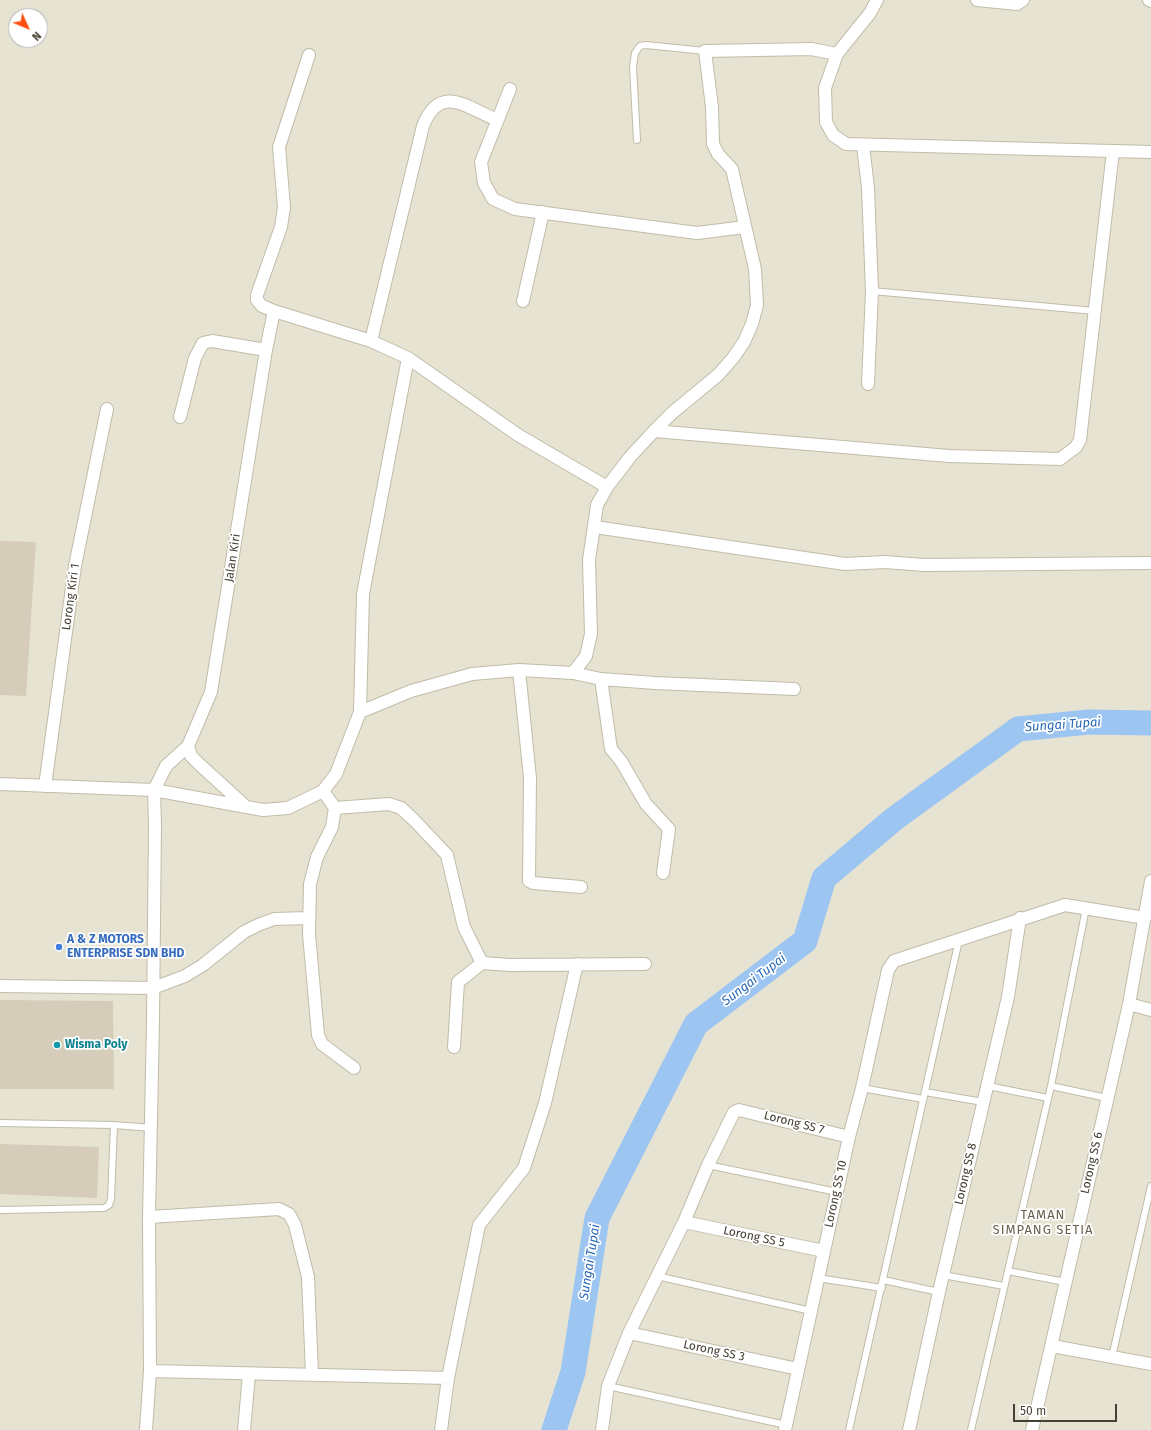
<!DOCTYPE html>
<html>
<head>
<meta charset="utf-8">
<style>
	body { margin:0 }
	#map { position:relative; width:1151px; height:1430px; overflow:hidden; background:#f3f0e4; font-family:"Fira Sans",sans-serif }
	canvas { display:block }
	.north { position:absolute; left:8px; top:8px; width:40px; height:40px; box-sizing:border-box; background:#fff; border:1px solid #b5b3ae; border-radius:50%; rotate:134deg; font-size:11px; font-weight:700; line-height:16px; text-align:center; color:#454034 }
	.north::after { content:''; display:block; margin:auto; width:14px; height:18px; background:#ff4f0e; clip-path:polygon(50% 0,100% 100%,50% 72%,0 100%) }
	.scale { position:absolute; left:1013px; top:1404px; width:104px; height:18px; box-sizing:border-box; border:2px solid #454034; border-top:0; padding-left:5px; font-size:12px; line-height:14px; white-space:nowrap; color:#454034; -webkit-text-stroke:3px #fff; paint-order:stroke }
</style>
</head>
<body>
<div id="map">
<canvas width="1151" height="1430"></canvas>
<div class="north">N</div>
<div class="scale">50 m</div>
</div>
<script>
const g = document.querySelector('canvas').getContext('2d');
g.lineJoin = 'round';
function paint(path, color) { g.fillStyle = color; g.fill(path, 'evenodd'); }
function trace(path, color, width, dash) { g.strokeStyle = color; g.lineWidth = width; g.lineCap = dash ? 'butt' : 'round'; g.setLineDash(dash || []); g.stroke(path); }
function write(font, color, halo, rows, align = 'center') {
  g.font = font + ' "Fira Sans",sans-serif'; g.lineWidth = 3.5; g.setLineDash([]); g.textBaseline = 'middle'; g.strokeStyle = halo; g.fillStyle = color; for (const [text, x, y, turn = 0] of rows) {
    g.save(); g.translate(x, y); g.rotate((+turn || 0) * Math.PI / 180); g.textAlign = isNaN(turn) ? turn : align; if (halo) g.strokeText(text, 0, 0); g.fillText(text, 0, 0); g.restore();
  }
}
const residential = new Path2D(`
	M0 0H1151V1430H0ZM16 16H40V40H16Z`);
const river = new Path2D(`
	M554 1430 573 1372 597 1218 696 1024 805 941 824 878 894 819 1018 729 1089 722 1151 723`);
const building = new Path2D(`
	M0 541 36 542 26 696 0 695Z
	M0 1000 113 1001 114 1089H0Z
	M0 1144 99 1147 97 1198 0 1194Z`);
const service = new Path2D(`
	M637 140 633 67 635 53 640 46 646 45 705 51
	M872 291 1095 311
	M988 1086 1048 1098
	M1051 1086 1107 1098
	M862 1088 923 1099
	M925 1092 983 1102
	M0 1123 114 1125 152 1128
	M708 1165 837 1192
	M0 1210 104 1208 109 1205 111 1199 114 1125
	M1008 1271 1065 1282
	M943 1275 1004 1286
	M657 1276 811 1311
	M818 1278 882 1288
	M883 1280 939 1292
	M1112 1357 1151 1186
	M608 1386 786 1425
	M849 1430 959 940
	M971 1430 1051 1086 1086 908`);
const minor = new Path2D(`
	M877 0 870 13 837 54 825 88 826 122 833 135 846 144 1151 152
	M977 0 1017 4 1023 0
	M1149 0 1151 1
	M309 55 279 147 284 207 281 227 257 295V300L262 306 274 311 371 341 408 358 518 435 607 487
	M510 89 481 162 484 183 493 199 515 209 697 233 745 227
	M863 145 868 188 872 291 868 384
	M523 301 543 212
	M371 341 423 126C440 83 466 107 497 120
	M180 417 195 358 203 343 212 341 266 350
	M654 431 949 456 1060 459 1076 447 1080 440 1113 151
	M595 527 845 564 885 562 924 565 1151 563
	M519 670 530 778 529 881 533 883 581 887
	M573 673 586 656 591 634 589 560 597 505 607 487 630 457 654 431 672 413 718 375 733 358 744 342 752 324 757 305 755 269 732 169 718 154 713 144 712 107 705 51 811 49 837 54
	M601 679 611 749 621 761 646 804 669 829 663 873
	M360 712 411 691 472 674 519 670 573 673 601 679 655 683 794 689
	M188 746 191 756 198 763 244 805
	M0 784 154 790 263 810 288 808 323 791 336 774 360 712 363 594 408 358
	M45 786 75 566 107 409
	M323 791 335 808 332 827 317 857 310 884 309 934 318 1035 322 1044 354 1068
	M335 808 389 804 401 808 414 820 447 855 464 927 482 963 510 965 645 964
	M0 986 153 988 185 976 203 965 244 932 258 925 274 919 309 918
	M1129 1004 1151 1010
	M454 1047 458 982 482 963
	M149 1217 279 1209 289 1214 295 1225 308 1277 312 1374
	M684 1222 824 1251
	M629 1333 798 1369
	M1052 1346 1151 1364
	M150 1371 448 1378
	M146 1430 150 1371 149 1217 153 1021 155 824 154 790 166 766 188 746 211 692 266 350 274 311
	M244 1430 249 1374
	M441 1430 448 1378 479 1225 524 1168 545 1103 577 964
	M602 1430 608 1386 629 1333 684 1222 708 1165 734 1112 739 1110 849 1137
	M785 1430 849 1137 862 1088 888 970 894 961 1065 905 1145 918
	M909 1430 939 1292 1008 997 1020 918
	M1032 1430 1129 1004 1151 881`);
const markers = [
	[59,947,4,"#3f7fe0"],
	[57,1045,4,"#0f9aa8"]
];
const streetNames = [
	["Jalan Kiri",233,558,-81],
	["Lorong Kiri 1",71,597,-82],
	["Lorong SS 7",794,1123,14],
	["Lorong SS 6",1092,1163,-77],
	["Lorong SS 8",966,1174,-77],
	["Lorong SS 10",836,1194,-78],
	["Lorong SS 5",754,1237,12],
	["Lorong SS 3",714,1351,12]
];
const shopNames = [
	["A & Z MOTORS",67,940],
	["ENTERPRISE SDN BHD",67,954]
];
const cultureNames = [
	["Wisma Poly",65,1045]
];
const waterNames = [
	["Sungai Tupai",1063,725,-4],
	["Sungai Tupai",754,980,-37],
	["Sungai Tupai",590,1262,-81]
];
const neighbourhoodNames = [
	["TAMAN",1043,1215],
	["SIMPANG SETIA",1043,1230]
];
paint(residential, '#e7e3d2');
trace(river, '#9dc5f2', 25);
paint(building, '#d5cdb9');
trace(service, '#c1bca9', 8);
trace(minor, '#c1bca9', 14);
trace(service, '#fff', 6);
trace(minor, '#fff', 12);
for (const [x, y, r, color] of markers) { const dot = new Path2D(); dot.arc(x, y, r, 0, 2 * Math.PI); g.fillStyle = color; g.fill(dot); trace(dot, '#fff', 1.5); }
write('12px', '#454034', '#fff', streetNames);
write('bold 12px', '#366cbe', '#fff', shopNames, 'left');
write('bold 12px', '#0d838f', '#fff', cultureNames, 'left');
write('italic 13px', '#2a69b4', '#fff', waterNames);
g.letterSpacing = '1px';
write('13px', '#68604a', '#fff', neighbourhoodNames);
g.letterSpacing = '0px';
</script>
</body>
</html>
